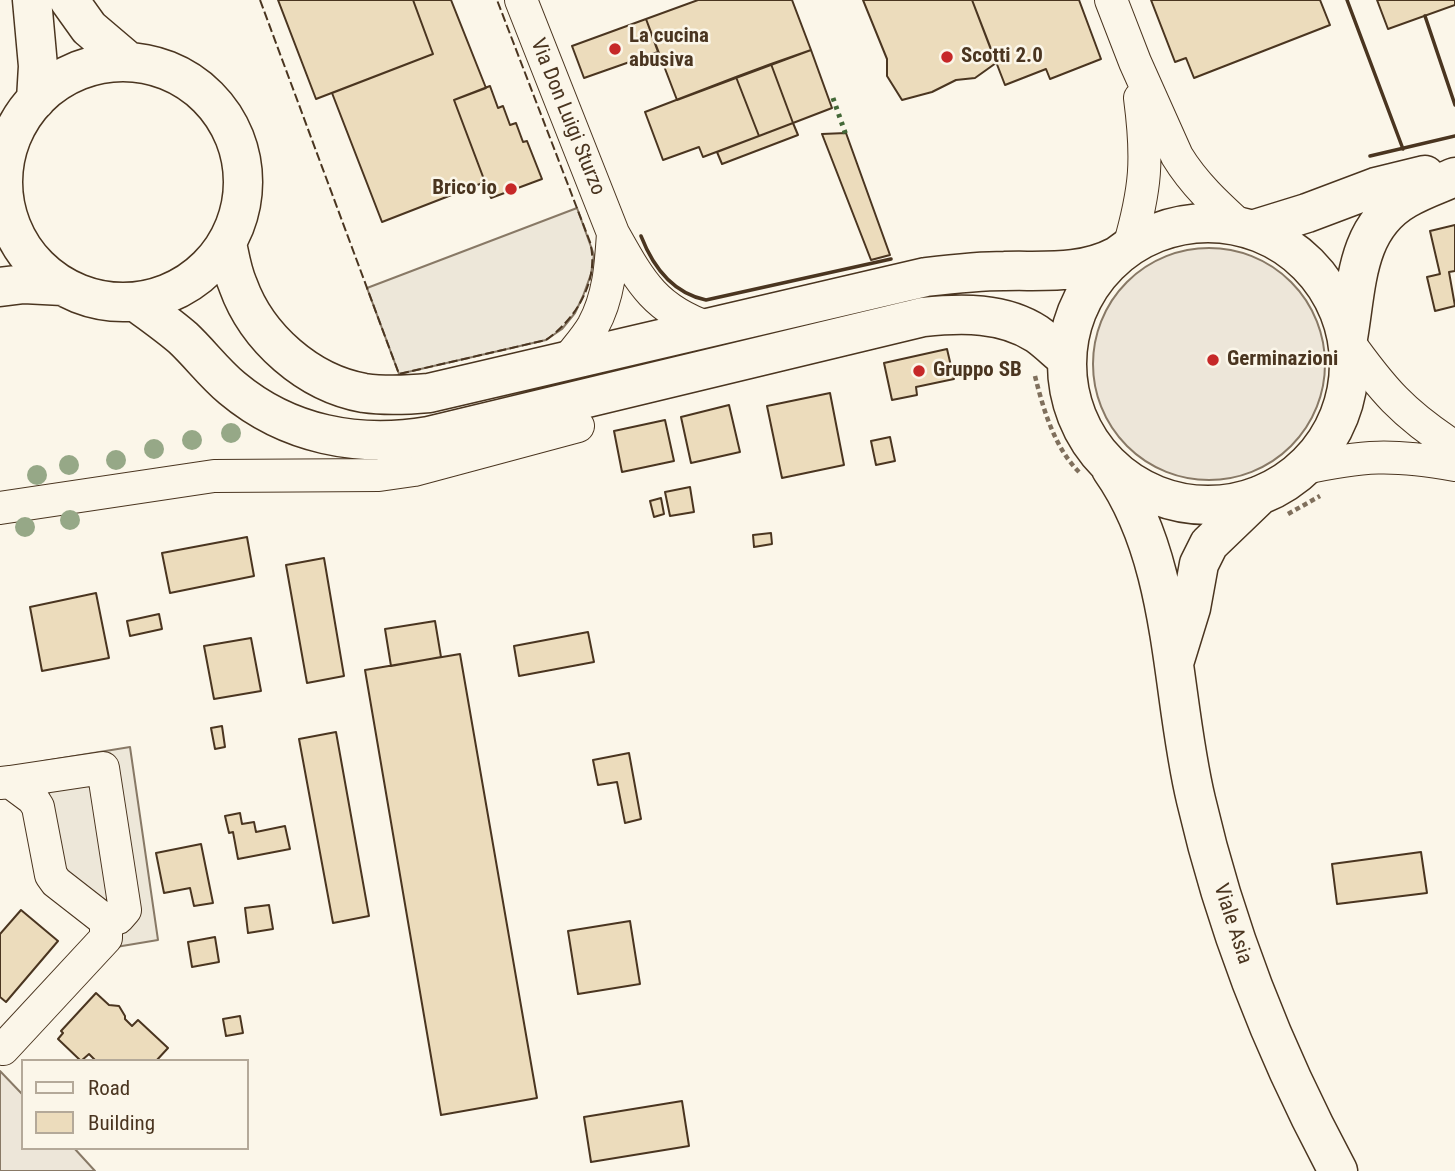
<!DOCTYPE html>
<html>
<head>
<meta charset="utf-8">
<style>
	body { margin:0 }
	#map { position:relative; width:1455px; height:1171px; overflow:hidden; background:#fbf6e9; font-family:"Roboto Condensed",sans-serif }
	canvas { display:block }
	.legend { position:absolute; left:21px; top:1059px; width:228px; height:91px; box-sizing:border-box; background:#fbf6e9; border:2px solid #b4a999; margin:0; padding:9px 12px; list-style:none; font-size:21px; color:#4a3520 }
	.legend li { display:flex; align-items:center; gap:14px; height:35px }
	.legend b { width:35px; border:2px solid #b4a999 }
</style>
</head>
<body>
<div id="map">
<canvas width="1455" height="1171"></canvas>
<ul class="legend">
<li><b style="height:9px;background:#fbf6e9"></b>Road</li>
<li><b style="height:19px;background:#ecdcbc"></b>Building</li>
</ul>
</div>
<script>
const g = document.querySelector('canvas').getContext('2d');
g.lineJoin = 'round';
function paint(path, color) { g.fillStyle = color; g.fill(path, 'evenodd'); }
function trace(path, color, width, dash) { g.strokeStyle = color; g.lineWidth = width; g.lineCap = dash ? 'butt' : 'round'; g.setLineDash(dash || []); g.stroke(path); }
function write(font, color, halo, rows, align = 'center') {
  g.font = font + ' "Roboto Condensed",sans-serif'; g.lineWidth = 5; g.setLineDash([]); g.textBaseline = 'middle'; g.strokeStyle = halo; g.fillStyle = color; for (const [text, x, y, turn = 0] of rows) {
    g.save(); g.translate(x, y); g.rotate((+turn || 0) * Math.PI / 180); g.textAlign = isNaN(turn) ? turn : align; if (halo) g.strokeText(text, 0, 0); g.fillText(text, 0, 0); g.restore();
  }
}
const green = new Path2D(`
	M1093 364a116 116 0 1 1 232 0a116 116 0 1 1-232 0Z
	M0 1071 23 1095V1148H74L95 1171H0Z`);
const parking = new Path2D(`
	M577 208 594 255 591 274 583 296 575 313 562 329 546 340 399 374 367 288Z
	M130 747 158 940 110 948 65 905 44 761Z`);
const building = new Path2D(`
	M278 0H413L433 54 316 99Z
	M413 0H451L486 88 454 100 485 182 382 222 332 93 433 54Z
	M698 0H792L811 50 677 100 646 19Z
	M863 0H972L996 63 975 78 956 80 932 92 902 100 887 76V59Z
	M972 0H1079L1101 59 1050 79 1046 69 1005 85Z
	M1151 0H1320L1330 25 1194 78 1186 58 1175 62Z
	M1377 0H1455V5L1388 29Z
	M646 19 658 52 584 78 572 46Z
	M811 50 832 108 793 123 771 64Z
	M771 64 793 123 759 136 736 77Z
	M736 77 759 136 703 157 699 147 663 160 645 112Z
	M490 86 498 108 503 106 510 125 516 123 523 142 527 141 542 179 491 198 454 100Z
	M793 123 798 135 722 164 717 152Z
	M846 133 890 255 871 260 822 134Z
	M1455 225V271L1449 272 1455 306 1435 311 1427 277 1440 274 1430 231Z
	M947 349 954 379 916 387 917 395 892 400 884 363Z
	M830 393 844 465 782 478 767 406Z
	M729 405 740 452 691 463 681 417Z
	M665 420 674 461 622 472 614 431Z
	M890 437 895 461 876 465 871 441Z
	M690 487 694 512 670 516 665 492Z
	M661 498 664 514 654 517 650 501Z
	M771 533 772 544 754 547 753 535Z
	M247 537 254 576 170 593 162 553Z
	M324 558 344 676 307 683 286 565Z
	M96 593 109 658 42 671 30 607Z
	M159 614 162 629 130 636 127 621Z
	M435 621 441 657 391 666 385 629Z
	M588 632 594 662 519 676 514 646Z
	M251 638 261 691 214 699 204 646Z
	M460 654 537 1098 441 1115 365 670Z
	M222 726 225 747 215 749 211 728Z
	M336 732 369 916 333 923 299 739Z
	M629 753 641 819 625 823 617 782 598 785 593 760Z
	M240 813 242 824 254 822 256 832 285 826 290 849 238 859 233 832 229 833 225 816Z
	M201 844 213 903 194 906 190 888 164 893 156 853Z
	M1421 852 1427 893 1337 904 1332 864Z
	M269 905 273 929 248 933 245 908Z
	M21 910 58 941 6 1002 0 997V934Z
	M630 921 640 984 578 994 568 931Z
	M215 937 219 962 192 967 188 942Z
	M96 993 109 1005 119 1006 125 1016V1019L132 1026 138 1020 168 1048 156 1061H96L89 1054 81 1061 58 1039 63 1033 61 1031Z
	M240 1016 243 1033 226 1036 223 1019Z
	M682 1101 689 1146 591 1162 584 1117Z`);
const path = new Path2D(`
	M1035 376C1043 408 1054 447 1079 472
	M1288 514 1320 496`);
const minor = new Path2D(`
	M521 0 613 233C640 281 654 309 709 328
	M1111 0 1135 62 1177 156C1194 184 1217 205 1240 226
	M1129 247C1146 188 1148 159 1140 98
	M1347 340C1382 389 1403 414 1455 447
	M566 362C575 350 586 338 593 326 609 297 611 265 613 233
	M1301 469C1363 455 1393 454 1455 465
	M0 508 214 476 379 475 414 470 578 426
	M0 783 10 782 103 768 125 910 118 918 106 921 56 882 51 875 38 807 33 799 10 782
	M3 1049 106 938V921`);
const major = new Path2D(`
	M32 0 38 66 36 100
	M69 0 89 28 129 62
	M3 182a120 120 0 1 1 240 0a120 120 0 1 1-240 0Z
	M1067 364a141 141 0 1 1 282 0a141 141 0 1 1-282 0Z
	M1252 230 1307 213 1376 187 1425 175
	M227 243C230 257 232 271 238 285 257 338 308 383 364 393 385 396 407 395 429 393L926 277C952 274 978 271 1004 271 1043 270 1081 275 1117 256
	M0 287 24 284 63 286
	M136 302C152 314 168 325 183 338 200 354 214 373 232 388 288 435 358 448 429 436L923 317C962 313 1003 312 1037 334 1047 341 1057 351 1067 359
	M1348 338C1357 287 1355 228 1406 199 1421 190 1439 184 1455 177
	M1111 469C1177 562 1170 692 1196 800 1226 930 1275 1054 1338 1171
	M1175 660 1191 608 1199 564 1209 544 1260 495`);
const hedge = new Path2D(`
	M833 98 847 138`);
const fence = new Path2D(`
	M260 0 399 374 546 340C576 319 600 280 590 242L497 0`);
const wall = new Path2D(`
	M1347 0 1403 149
	M1425 16 1455 105
	M1370 156 1455 136
	M641 236C653 267 672 293 706 300L891 259`);
const trees = [
	[231,433],
	[192,440],
	[154,449],
	[116,460],
	[69,465],
	[37,475],
	[70,520],
	[25,527]
];
const markers = [
	[615,49,7,"#c62828"],
	[947,57,7,"#c62828"],
	[511,189,7,"#c62828"],
	[1213,360,7,"#c62828"],
	[919,371,7,"#c62828"]
];
const poiNames = [
	["La cucina",629,37],
	["abusiva",629,61],
	["Scotti 2.0",961,57],
	["Brico io",497,189,"right"],
	["Germinazioni",1227,360],
	["Gruppo SB",933,371]
];
const streetNames = [
	["Via Don Luigi Sturzo",567,117,68],
	["Viale Asia",1232,924,72]
];
paint(green, '#ede6d9');
trace(green, '#887966', 2);
paint(parking, '#ede7d9');
trace(parking, '#887966', 2);
paint(building, '#ecdcbc');
trace(building, '#4a3520', 2);
trace(minor, '#4a3520', 34);
trace(major, '#4a3520', 41);
trace(path, '#7f6f5c', 4.5, [5, 3.5]);
trace(minor, '#fbf6e9', 32);
trace(major, '#fbf6e9', 38);
trace(hedge, '#436837', 5, [3.5, 5]);
trace(fence, '#4a3520', 2, [9, 3.5]);
trace(wall, '#4a3520', 3.5);
g.fillStyle = '#96a887';
for (const [x, y] of trees) { g.beginPath(); g.arc(x, y, 10, 0, 2 * Math.PI); g.fill(); }
for (const [x, y, r, color] of markers) { const dot = new Path2D(); dot.arc(x, y, r, 0, 2 * Math.PI); g.fillStyle = color; g.fill(dot); trace(dot, '#fbf6e9', 2.5); }
write('bold 21px', '#4a3520', '#fbf6e9', poiNames, 'left');
write('21px', '#4a3520', '#fbf6e9', streetNames);
</script>
</body>
</html>
